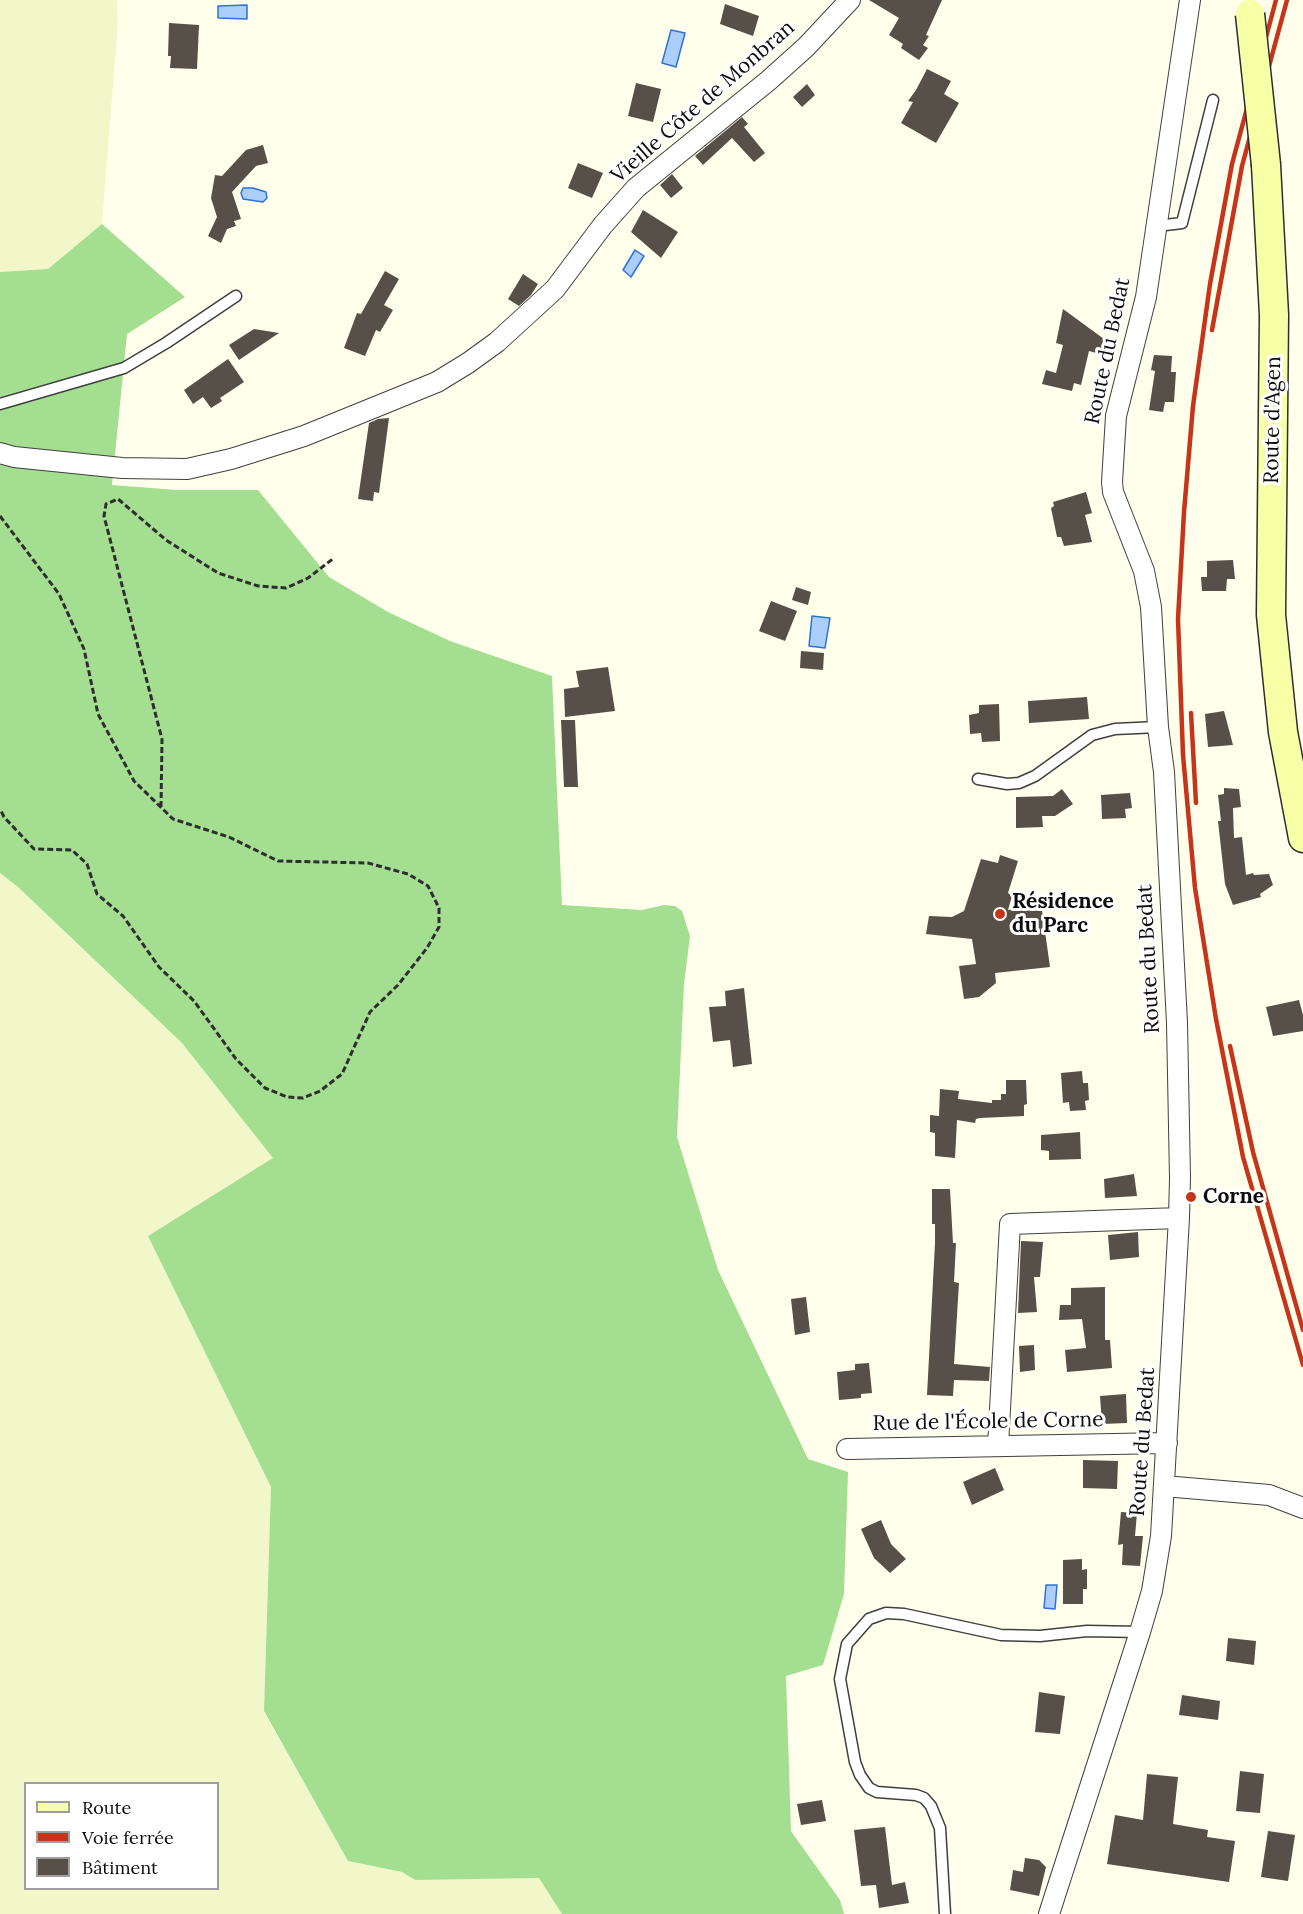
<!DOCTYPE html>
<html>
<head>
<meta charset="utf-8">
<style>
	body { margin:0 }
	#map { position:relative; width:1303px; height:1914px; overflow:hidden; background:#ffffec; font-family:Lora,serif }
	canvas { display:block }
	.legend { position:absolute; left:24px; top:1782px; width:195px; height:108px; box-sizing:border-box; background:#fff; border:2px solid #9e9e9e; margin:0; padding:8px 10px; list-style:none; font-size:18px; color:#0c0c0c }
	.legend li { display:flex; align-items:center; gap:12px; height:30px }
	.legend b { width:30px; border:2px solid #9e9e9e }
</style>
</head>
<body>
<div id="map">
<canvas width="1303" height="1914"></canvas>
<ul class="legend">
<li><b style="height:8px;background:#f7ffa7"></b>Route</li>
<li><b style="height:8px;background:#c6341a"></b>Voie ferrée</li>
<li><b style="height:16px;background:#565048"></b>Bâtiment</li>
</ul>
</div>
<script>
const g = document.querySelector('canvas').getContext('2d');
g.lineJoin = 'round';
function paint(path, color) { g.fillStyle = color; g.fill(path, 'evenodd'); }
function trace(path, color, width, dash) { g.strokeStyle = color; g.lineWidth = width; g.lineCap = dash ? 'butt' : 'round'; g.setLineDash(dash || []); g.stroke(path); }
function write(font, color, halo, rows, align = 'center') {
  g.font = font + ' Lora,serif'; g.lineWidth = 6; g.setLineDash([]); g.textBaseline = 'middle'; g.strokeStyle = halo; g.fillStyle = color; for (const [text, x, y, turn = 0] of rows) {
    g.save(); g.translate(x, y); g.rotate((+turn || 0) * Math.PI / 180); g.textAlign = isNaN(turn) ? turn : align; if (halo) g.strokeText(text, 0, 0); g.fillText(text, 0, 0); g.restore();
  }
}
const farmland = new Path2D(`
	M0 0H117L118 22 102 224 48 269 0 272Z
	M0 873 18 887 182 1043 274 1158 148 1236 271 1487 264 1712 348 1861 402 1872 415 1880 540 1878 562 1914H0ZM26 1784H218V1888H26Z`);
const forest = new Path2D(`
	M102 224 185 297 127 334 112 485 177 490H258L329 577 388 612 450 641 552 676 562 905 642 910 664 905 675 906 682 911 690 936 684 984 677 1137 718 1270 808 1459 848 1472 844 1594 823 1665 786 1676 791 1831 840 1900 844 1914H562L539 1878 415 1880 402 1872 348 1861 264 1711 271 1487 148 1236 273 1158 182 1043 18 887 0 873V272L48 269Z`);
const water = new Path2D(`
	M247 5V19L218 18V6Z
	M671 30 685 33 676 67 662 63Z
	M243 188H253L266 192 267 198 263 202 243 199 241 193Z
	M635 250 644 256 631 277 623 270Z
	M812 616 830 618 825 648 809 646Z
	M1046 1585H1057L1055 1609 1044 1608Z`);
const building = new Path2D(`
	M869 0H942L926 35 929 36 923 45 928 48 919 60 901 48 903 44 889 35 899 18Z
	M725 4 759 16 753 36 720 24Z
	M169 23 199 25 197 69 170 68 171 56H168Z
	M927 69 951 81 944 94 959 103 936 143 901 123 913 102 908 101 916 90Z
	M636 83 661 89 653 122 628 116Z
	M807 84 815 95 802 107 793 97Z
	M742 117 748 124 744 127 765 153 754 162 732 138 703 165 695 156Z
	M263 145 268 163 256 166 232 192 241 219 234 221 236 226 227 229 221 243 208 236 217 217 211 198 215 175 222 176 246 150Z
	M578 163 603 173 592 198 568 188Z
	M672 174 683 188 671 198 660 185Z
	M643 210 678 232 661 258 631 232Z
	M385 271 399 279 384 305 393 310 380 332 376 330 365 356 344 348 357 313 361 314Z
	M523 274 538 284 531 295 519 306 508 299Z
	M1063 309 1104 339 1100 354 1089 351 1081 385 1074 383 1072 391 1042 384 1046 370 1056 373 1063 345 1056 343Z
	M254 329 279 333 239 360 229 345Z
	M1154 355 1172 356 1171 372H1176L1174 402H1165L1163 412 1149 410 1155 371 1151 370Z
	M228 359 244 382 220 398 222 401 211 408 203 397 193 404 184 390Z
	M389 418 379 493 374 492 373 501 358 499 369 423 378 419Z
	M1086 492 1092 513 1085 515 1092 542 1064 546 1061 537H1057L1051 508 1054 506 1053 502Z
	M1233 560 1235 579H1227L1226 591H1202L1201 577H1207V561Z
	M796 587 811 592 808 605 792 600Z
	M771 601 797 611 785 641 759 631Z
	M801 651 824 653 823 670 800 668Z
	M608 667 615 711 565 717 564 689 579 687 576 671Z
	M1087 697 1089 719 1029 723 1028 701Z
	M999 704 1000 741 982 742 981 733 970 734 969 715 979 713V705Z
	M1224 711 1233 745 1208 747 1205 714Z
	M561 720H575L578 787H564Z
	M1224 788 1239 789 1241 807 1233 808 1234 838 1242 837 1246 875 1253 873 1254 875 1269 874 1273 885 1260 894 1261 897 1233 905 1225 884 1218 821H1221L1218 795 1224 794Z
	M1062 789 1073 804 1055 816H1042L1043 827 1016 828V797L1053 796Z
	M1130 793 1132 808 1125 809 1126 818 1102 819 1101 795Z
	M1000 855 1018 861 1008 893 1012 896 1008 910 1029 906 1030 911 1042 910 1050 967 995 973 996 983 979 997 964 999 959 966 976 964 972 939 926 934 929 916 952 917 964 911 981 859 998 863Z
	M744 988 752 1064 733 1067 730 1040 713 1042 709 1007 726 1006 725 991Z
	M1299 1000 1303 1015V1031L1273 1036 1266 1007Z
	M1082 1071 1083 1083H1088L1089 1100 1085 1101 1086 1110 1070 1111 1069 1102 1063 1103 1061 1073Z
	M1006 1080H1026L1027 1104 1024 1105V1116L980 1118 976 1119 975 1123 957 1120 955 1158 935 1156V1133L930 1132V1115L939 1116 940 1089 959 1091 958 1099 992 1103V1100H1001V1094H1006Z
	M1080 1132 1081 1159 1049 1160V1151L1041 1150V1135Z
	M1134 1174 1137 1196 1105 1198 1104 1179Z
	M932 1189H950L953 1243H956L954 1282 959 1283 954 1364 990 1367 989 1381 954 1380 953 1396 927 1395 935 1243V1224H932Z
	M1138 1232 1139 1257 1110 1260 1108 1235Z
	M1021 1241 1043 1242 1040 1277H1034L1037 1312 1018 1313Z
	M1105 1287V1340H1110L1112 1368 1067 1372 1065 1350 1086 1348 1082 1319 1059 1320 1060 1305H1071V1288Z
	M806 1297 810 1332 795 1335 791 1299Z
	M1034 1345 1035 1370 1020 1372 1019 1346Z
	M869 1363 872 1393 861 1394V1398L839 1400 837 1372 855 1370V1364Z
	M1126 1394 1127 1423 1102 1424 1100 1396Z
	M1083 1460 1118 1461 1117 1489 1083 1488Z
	M995 1468 1004 1490 972 1505 963 1482Z
	M1121 1512 1137 1513 1135 1536H1143L1140 1566 1122 1565 1123 1544 1118 1545Z
	M881 1520 891 1544 906 1559 890 1573 874 1558 861 1529Z
	M1082 1559V1570L1087 1569V1589H1083V1604H1063V1560Z
	M1228 1638 1256 1641 1254 1665 1226 1661Z
	M1039 1692 1065 1696 1060 1734 1035 1732Z
	M1182 1695 1220 1701 1218 1720 1179 1715Z
	M1240 1771 1264 1774 1260 1813 1236 1811Z
	M1147 1774 1178 1777 1173 1824 1208 1830 1207 1837 1235 1841 1229 1882 1107 1864 1115 1815 1143 1820Z
	M822 1800 826 1821 801 1825 797 1804Z
	M885 1827 892 1885 905 1882 909 1903 879 1908 876 1885 861 1886 854 1830Z
	M1268 1831 1295 1835 1288 1881 1261 1877Z
	M1025 1858 1039 1860 1046 1867 1039 1896 1010 1890 1013 1870 1023 1872Z`);
const path = new Path2D(`
	M0 516 59 594 84 649 98 714 134 781 173 819 229 837 278 861 368 863 408 874 428 886 439 908V927L427 948 398 985 370 1012 342 1074 320 1091 303 1098 287 1097 265 1088 236 1059 194 1001 159 967 123 916 97 894 87 864 72 850 34 849 4 817 0 809
	M161 807 162 739 104 516 106 504 118 499 166 540 218 573 258 586 286 588 308 578 334 558`);
const service = new Path2D(`
	M1157 226 1182 223 1213 100
	M0 404 124 368 166 343 236 296
	M978 779 1007 784 1019 783 1035 776 1092 735 1115 729 1158 727
	M945 1914 940 1828 931 1806 924 1798 916 1795 877 1792 869 1788 860 1775 855 1762 840 1679 847 1644 869 1619 886 1613 904 1614 1001 1635 1040 1636 1087 1631 1140 1632`);
const minor = new Path2D(`
	M0 453 14 457 122 468 187 469 231 459 304 436 437 382 468 363 497 342 555 289 603 225 636 188 768 81 806 47 850 0
	M998 1446 1010 1224 1179 1218
	M847 1449 1167 1443
	M1164 1486 1269 1495 1303 1508
	M1049 1914 1140 1632 1152 1591 1161 1536 1179 1218 1180 1178 1177 1023 1164 772 1158 727 1151 607 1144 571 1113 492 1112 482 1116 416 1146 297 1190 0`);
const secondary = new Path2D(`
	M1266 165 1274 315 1271 615 1283 732 1303 838`);
const rail = new Path2D(`
	M1276 0 1232 164 1210 284 1193 406 1184 512 1178 619 1183 755 1195 888 1216 1019 1243 1157 1303 1365
	M1212 330 1242 166 1287 0
	M1191 713 1196 803
	M1230 1046 1253 1152 1303 1330`);
const secondaryBridge = new Path2D(`
	M1250 14 1266 165`);
const markers = [
	[1000,914,6,"#c6341a"],
	[1191,1197,6,"#c6341a"]
];
const streetNames = [
	["Vieille Côte de Monbran",703,102,-41],
	["Route du Bedat",1108,351,-78],
	["Route d'Agen",1273,420,-89],
	["Route du Bedat",1149,959,-93],
	["Rue de l'École de Corne",988,1422,-1],
	["Route du Bedat",1143,1442,-86]
];
const poiNames = [
	["Résidence",1012,902],
	["du Parc",1012,926],
	["Corne",1203,1197]
];
paint(farmland, '#f2f7c9');
paint(forest, '#a4de90');
paint(water, '#accefb');
trace(water, '#2d72d7', 1.5);
paint(building, '#565048');
trace(service, '#3f3f3f', 13);
trace(minor, '#3f3f3f', 22);
trace(secondary, '#2e2e2e', 31);
trace(path, '#2e2e2e', 3, [6, 3]);
trace(service, '#fff', 10);
trace(minor, '#fff', 20);
trace(secondary, '#f7ffa7', 28);
trace(rail, '#c6341a', 4.5);
trace(secondaryBridge, '#2e2e2e', 31, []);
trace(secondaryBridge, '#f7ffa7', 28);
for (const [x, y, r, color] of markers) { const dot = new Path2D(); dot.arc(x, y, r, 0, 2 * Math.PI); g.fillStyle = color; g.fill(dot); trace(dot, '#fff', 2); }
write('21px', '#0c0c0c', '#fff', streetNames);
write('bold 21px', '#0c0c0c', '#fff', poiNames, 'left');
</script>
</body>
</html>
